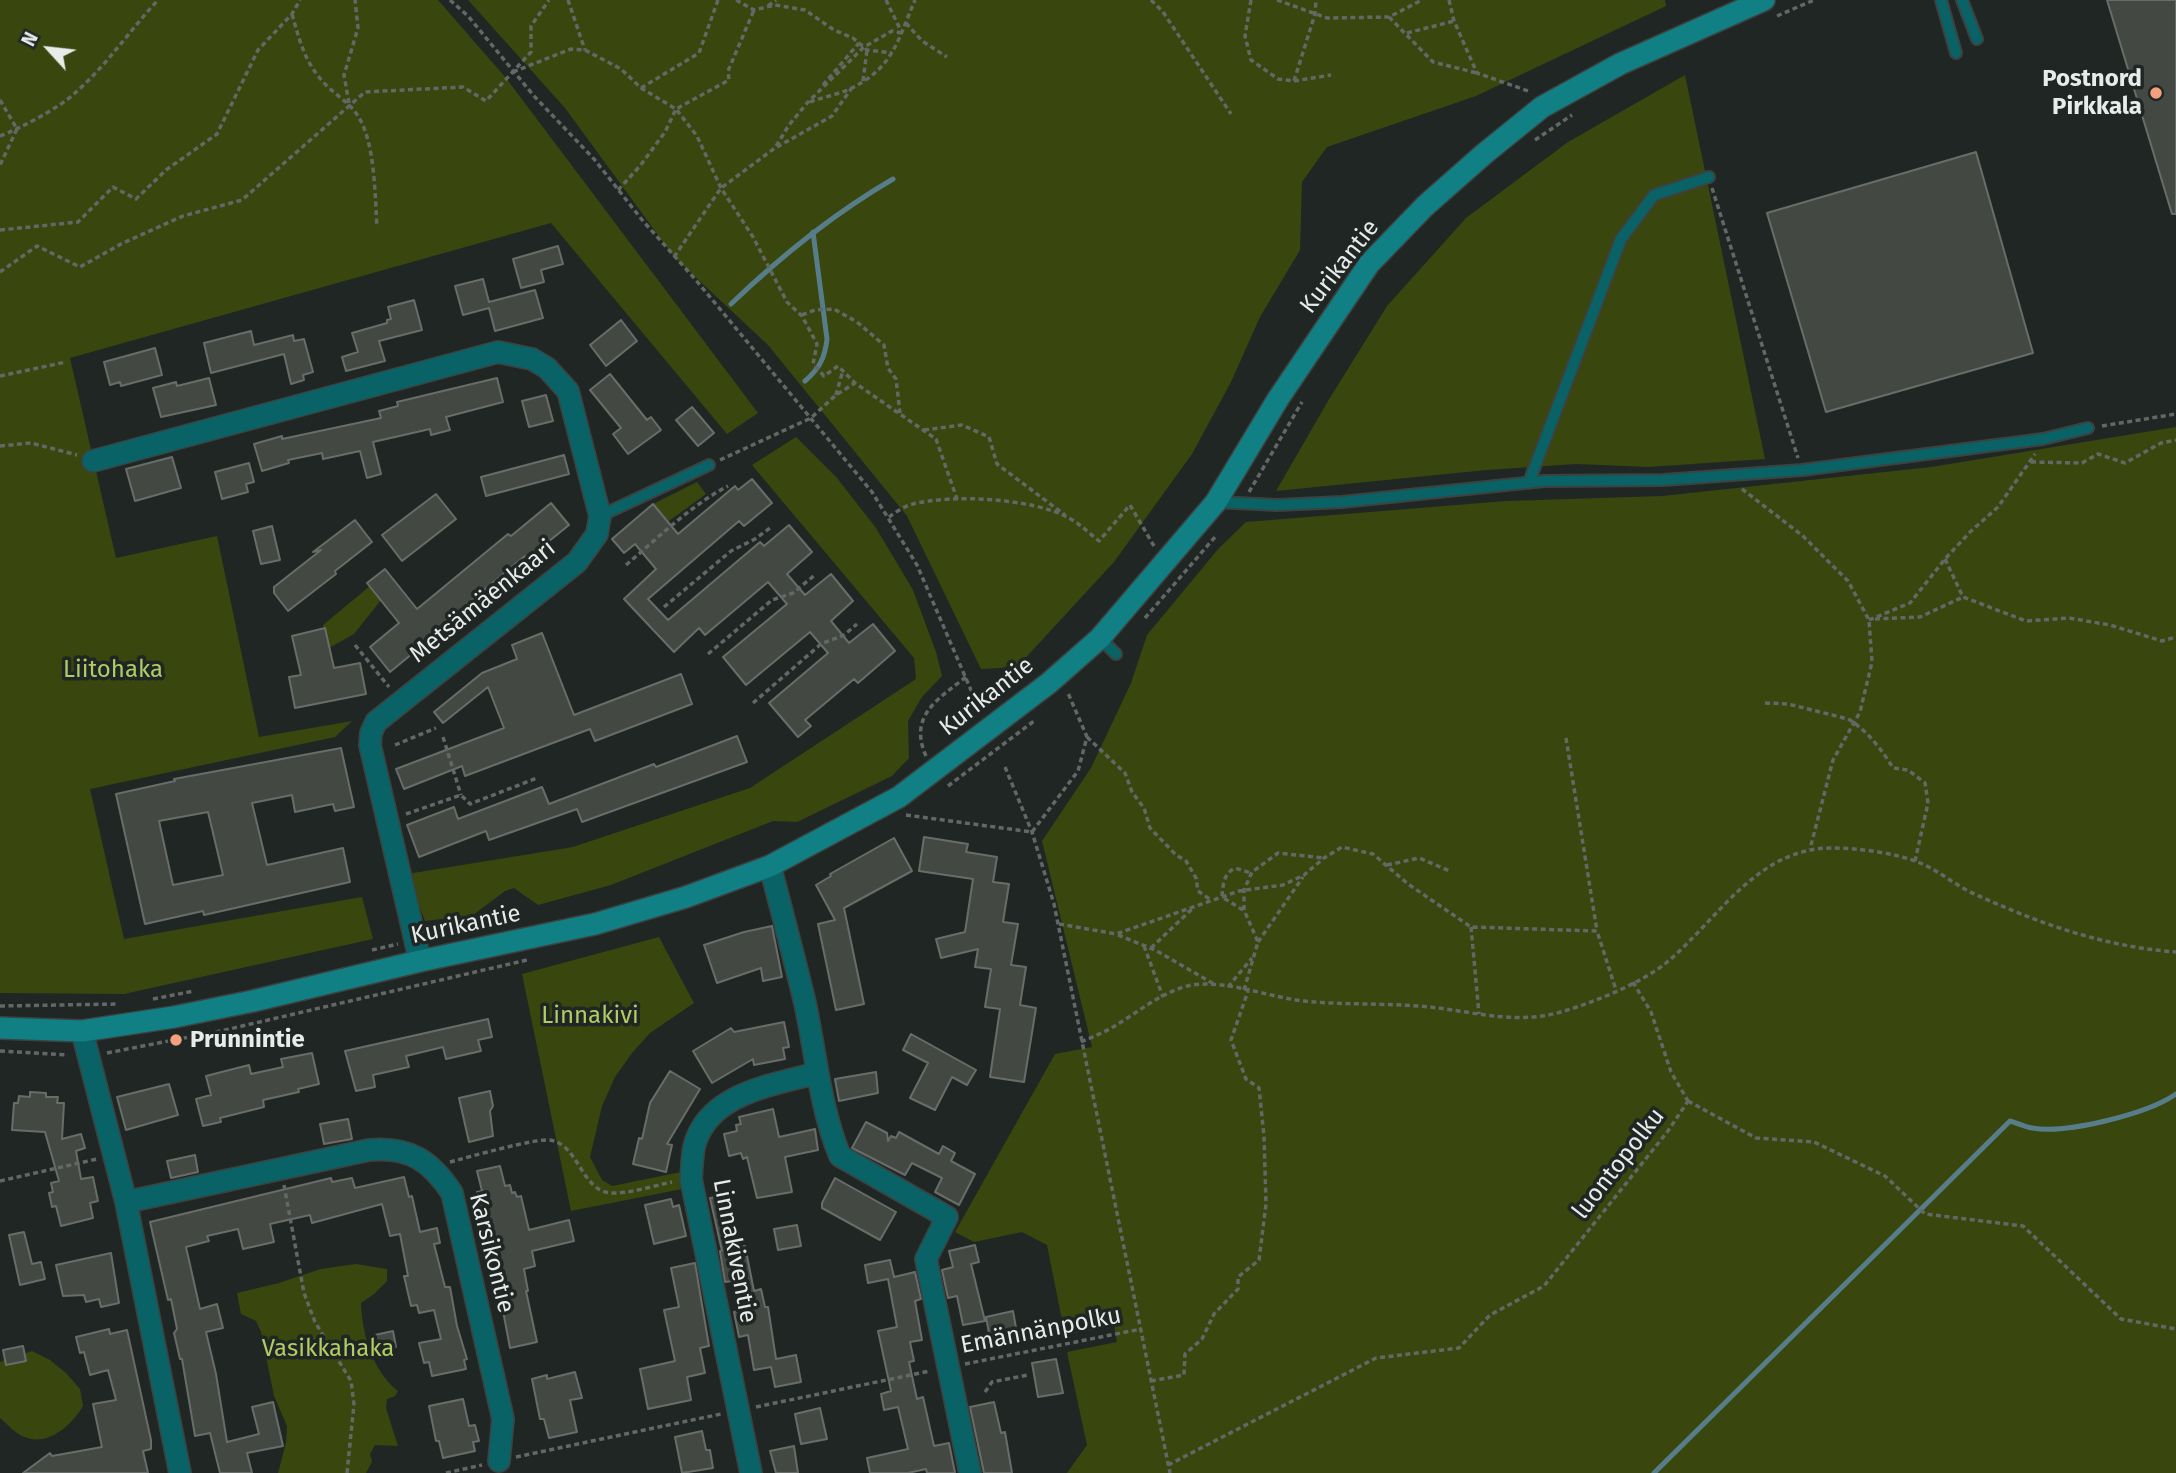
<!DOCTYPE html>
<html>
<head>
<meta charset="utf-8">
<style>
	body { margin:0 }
	#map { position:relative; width:2176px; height:1473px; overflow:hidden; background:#202624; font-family:"Fira Sans",sans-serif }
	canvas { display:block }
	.north { position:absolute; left:14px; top:14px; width:70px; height:70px; -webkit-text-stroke:5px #202624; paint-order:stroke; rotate:297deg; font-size:19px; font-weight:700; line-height:28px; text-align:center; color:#e7ebea }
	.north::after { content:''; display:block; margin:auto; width:24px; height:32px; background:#e7ebea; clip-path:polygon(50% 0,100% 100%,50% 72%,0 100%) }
</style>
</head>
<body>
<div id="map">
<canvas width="2176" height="1473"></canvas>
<div class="north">N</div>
</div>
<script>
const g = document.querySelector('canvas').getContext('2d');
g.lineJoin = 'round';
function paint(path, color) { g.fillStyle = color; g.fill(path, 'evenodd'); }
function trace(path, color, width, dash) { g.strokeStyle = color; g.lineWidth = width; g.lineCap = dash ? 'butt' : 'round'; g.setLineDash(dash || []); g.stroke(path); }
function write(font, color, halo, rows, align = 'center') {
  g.font = font + ' "Fira Sans",sans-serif'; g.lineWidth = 7; g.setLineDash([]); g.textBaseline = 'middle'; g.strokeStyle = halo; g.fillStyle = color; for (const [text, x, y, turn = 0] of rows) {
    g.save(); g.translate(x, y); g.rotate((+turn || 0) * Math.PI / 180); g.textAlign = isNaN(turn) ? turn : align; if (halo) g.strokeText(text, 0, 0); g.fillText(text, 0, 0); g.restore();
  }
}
const green = new Path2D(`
	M0 0H438L506 78 758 413 727 434 551 223 70 358 116 558 217 536 259 737 352 721 335 737 90 789 124 939 362 897 373 939 124 994 0 993Z
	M468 0H1665L1666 6 1476 96 1327 147 1302 182 1300 250 1260 317 1231 382 1192 454 1114 562 1017 667 981 669 907 516 768 345 674 257 565 108Z
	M1685 75 1765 459 1649 467 1576 464 1487 470 1276 491 1328 401 1387 306 1466 218 1568 142Z
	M2176 427V1473H1067L1087 1445 1067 1352 1117 1342 1114 1326 1065 1335 1047 1245 1022 1232 974 1242 955 1232 1055 1054 1092 1047 1042 841 1091 768 1131 683 1147 635 1219 548 1246 522 1506 501 1662 496 1931 467Z
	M796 437 837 478 876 528 913 590 936 652 942 676 922 697 908 721 909 758 892 776 797 822 773 821 611 885 538 905 514 888 505 891 473 915 425 921 407 874 573 847 750 788 916 679 914 658 752 465Z
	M697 482 706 494 669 521 653 504Z
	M370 586 381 600 354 634 329 648 323 625Z
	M659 937 694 1003 650 1033 632 1053 615 1077 602 1106 590 1157 602 1180 612 1186 681 1172 682 1189 571 1211 522 974Z
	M356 1264 387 1269V1281L374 1294 361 1303C362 1334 373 1372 398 1391L395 1396 387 1399 386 1408 398 1446 375 1445 370 1454 372 1462 366 1473H278L286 1443 287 1426 274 1396 261 1332 256 1321 241 1314 237 1293 279 1283 321 1269Z
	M32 1351 50 1360 66 1373 80 1389 83 1406C71 1426 47 1448 22 1436 14 1432 7 1424 0 1418V1362Z`);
const stream = new Path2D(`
	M731 304C781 256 833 214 893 179
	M805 381C819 369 825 358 827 339L813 232
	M1654 1473 2010 1121C2017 1123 2025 1127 2032 1128 2067 1134 2147 1114 2176 1094`);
const building = new Path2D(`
	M2107 0H2176V214H2172Z
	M1976 152 2033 353 1826 412 1767 213Z
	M558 246 563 264 541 270 544 282 521 288 513 259Z
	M483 279 489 302 535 290 543 318 495 331 489 308 463 315 455 286Z
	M414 300 422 330 379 341 385 361 346 371 342 357 358 352 352 333 387 323V320L391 319 388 307Z
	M621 320 637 341 606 366 590 345Z
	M251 331 254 345 293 335 294 341 304 339 313 372 303 375 304 380 291 384 284 354 211 373 204 343Z
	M155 348 162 375 121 386 120 382 110 385 104 362Z
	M610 374 647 420 651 417 661 430 628 454 613 434 621 428 590 390Z
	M209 378 216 405 161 417 153 388 176 382 177 386Z
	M497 378 503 402 446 417 450 430 431 435 430 429 373 442 381 474 367 478 360 451 323 459 322 453 288 460 289 463 262 471 254 444 282 436V439L381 418 379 411 398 406 397 402Z
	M546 395 553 421 529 427 522 401Z
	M692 407 714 433 698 446 676 420Z
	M564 455 569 474 486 496 481 477Z
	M172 457 181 488 135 501 126 469Z
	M249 463 254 482 246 484 248 492 222 499 215 472Z
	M752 479 772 503 744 526 739 521 648 599 668 620 760 542 764 546 789 525 812 552 787 574 805 595 831 574 853 601 831 621 849 643 873 624 895 651 858 683 854 679 805 720 811 726 798 737 769 703 828 653 810 632 746 685 723 657 787 604 768 582 705 635 699 628 674 652 624 599 656 569 635 544 624 553 612 539 653 504 678 534 735 486 738 490Z
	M436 494 456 519 402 561 382 535Z
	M551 503 569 525 527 559 525 556 467 604 469 607 390 672 370 647 399 623 367 583 385 569 417 609 508 534 511 536Z
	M355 520 372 542 335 571 336 574 288 611 274 593V587L321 550 313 552Z
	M272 526 280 560 261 564 253 531Z
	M325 628 334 668 360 663 366 694 295 708 289 677 301 675 292 636Z
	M542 633 574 715 681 674 692 704 595 741 590 729 465 776 462 766 404 789 396 769 504 728 488 687 443 723 434 712 482 673 517 659 512 645Z
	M737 736 747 762 582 822 577 809 489 840 486 831 419 857 407 825 454 807 458 819 542 787 549 804 654 764 656 767Z
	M341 748 354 807 335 811 333 804 295 812 292 795 252 803 267 865 343 848 350 882 204 915 203 911 145 924 116 794 175 781 174 779ZM208 812 223 875 173 885 159 821Z
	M924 837 968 844 966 852 997 857 993 882 1009 884 1003 922 1018 924 1011 965 1026 967 1020 1005 1036 1008 1024 1082 990 1077 1000 1009 985 1007 991 969 975 967 978 949 941 958 936 939 965 932 973 879 919 871Z
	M894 838 912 871 844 908 864 1004 836 1010 818 924 835 920 816 885 831 876 830 874Z
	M772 926 782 977 763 981 761 968 717 983 704 945 744 932Z
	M488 1019 492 1037 478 1040 481 1051 446 1059 443 1047 406 1056 409 1067 373 1075 375 1087 356 1091 345 1051Z
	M784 1022 789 1047 783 1048 785 1059 754 1065 753 1059 712 1083 693 1051 731 1028 734 1032Z
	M911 1034 976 1070 967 1085 952 1077 935 1110 910 1098 928 1063 903 1050Z
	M312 1053 319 1084 298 1089 299 1092 263 1100 264 1107 220 1118 221 1122 203 1126 196 1099 211 1095 206 1076 249 1065 251 1074 283 1067 281 1059Z
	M670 1071 700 1089 667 1144 672 1145 666 1172 633 1164 639 1138 642 1139 650 1103Z
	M876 1072 878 1093 839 1101 835 1079Z
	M169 1084 178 1115 126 1130 117 1097Z
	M490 1091 493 1106 490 1111 493 1136 469 1142 459 1098Z
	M30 1092 46 1093V1097H58L57 1103H64L62 1139 81 1134 85 1148 76 1151 81 1179 93 1177 98 1201 90 1203 93 1218 61 1226 56 1206 52 1207 49 1193 53 1192 51 1183 59 1181 45 1132 12 1130 14 1103H18L19 1096 30 1097Z
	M773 1109 779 1137 815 1129 818 1150 785 1157 792 1192 757 1198 747 1157 743 1159 741 1153 729 1156 724 1134 737 1131 736 1125 741 1124 739 1117Z
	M348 1119 352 1139 324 1144 320 1124Z
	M866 1122 887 1133 888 1141 891 1136 896 1138 899 1132 939 1154 943 1146 955 1153 951 1161 975 1174 959 1205 935 1192 942 1178 912 1163 905 1175 852 1148Z
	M195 1155 198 1172 171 1178 167 1161Z
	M500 1166 505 1186 510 1185 512 1193 515 1192 517 1197 521 1196 529 1230 569 1220 574 1241 532 1251 535 1266 524 1269 528 1291H526L537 1342 510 1348 497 1279 489 1275 495 1267 491 1247 494 1246 487 1215 482 1216 477 1192 482 1191 477 1171Z
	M404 1177 409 1197 412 1196 420 1232 437 1228 440 1243 434 1244 445 1287H450L457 1326 467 1359 464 1360 466 1369 432 1376 429 1362 424 1363 419 1343 441 1339 434 1310 419 1313 417 1305 411 1306 404 1276H408L400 1234 390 1236 382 1204 312 1223 310 1215 270 1224 274 1242 243 1249 238 1229 207 1236 209 1241 186 1247 200 1309 217 1304 223 1328 206 1332 216 1374 227 1442 259 1434 252 1407 273 1402 283 1446 247 1453 252 1473H220L210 1433 195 1436 182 1359H180L174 1333 177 1329 171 1299 168 1300 150 1222 331 1178 332 1182 352 1178 355 1188Z
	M835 1178 896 1212 880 1240 822 1208V1203Z
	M729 1195 740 1247 745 1246 754 1291 761 1289 765 1307H768L776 1359 796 1355 801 1382 775 1387 771 1367 754 1370 748 1335 739 1337 734 1312 738 1311 732 1281 725 1282 720 1251H722L710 1198Z
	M671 1199 673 1207 679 1205 686 1236 654 1244 645 1205Z
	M797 1225 801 1246 778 1250 774 1229Z
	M24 1232 32 1264 41 1262 45 1279 20 1285 9 1235Z
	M975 1245 979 1262 971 1264 985 1321 963 1325 957 1296 948 1298 942 1270 953 1267 949 1251Z
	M111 1253 119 1303 101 1307 99 1299 86 1302 84 1295 63 1296 56 1265Z
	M890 1260 894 1277 915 1272 921 1299 915 1301 922 1340 910 1342 914 1361 909 1362 917 1399 923 1397 934 1446 949 1443 955 1473H927L926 1469 908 1473H870L867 1458 908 1449 898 1407 884 1410 881 1394 891 1391 878 1331 897 1327 888 1279 868 1283 865 1265Z
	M695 1263 709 1346 700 1348 705 1373 687 1377 691 1400 648 1409 640 1369 675 1361 664 1310 679 1307 671 1268Z
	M1013 1311 1018 1339 991 1344 986 1317Z
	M109 1329 110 1334 127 1330 151 1440V1449L143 1451 148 1473H23L50 1453 52 1456 102 1447 93 1404 116 1400 108 1370 90 1375 84 1352 80 1353 76 1337Z
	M393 1331 396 1347 378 1350 375 1335Z
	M23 1346 26 1361 6 1365 3 1350Z
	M1056 1359 1063 1393 1038 1397 1032 1363Z
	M575 1372 582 1398 570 1400 577 1432 549 1438 544 1419H540L532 1379 547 1375V1379Z
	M463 1399 469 1426 475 1425 479 1441 473 1442 475 1451 443 1458 439 1441H436L429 1406Z
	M994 1402 1001 1433 1005 1432 1012 1473H984L970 1407Z
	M820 1408 827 1439 801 1444 795 1414Z
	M702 1431 706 1450H710L713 1468 682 1473 675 1437Z
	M794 1446 798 1473H776L770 1451Z`);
const path = new Path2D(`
	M450 0 468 16 534 96 594 159 643 221 695 279 872 492 917 565 980 711
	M568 0 585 50
	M736 0 754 10 775 5 805 10 834 30 853 38 867 50 892 53
	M886 0 902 33
	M1151 0 1163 12 1231 114
	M1251 0 1245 36 1251 60 1278 79 1294 81 1315 14 1316 0
	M1277 0 1327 18 1389 17 1422 0
	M1449 0 1454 21 1477 73 1531 92
	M768 6 776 0
	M292 14C300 42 305 64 327 86 337 96 350 103 358 116 375 142 375 196 377 227
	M1777 16 1814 0
	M1389 17 1433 62 1477 73
	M906 23 922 41 947 57
	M1407 33 1454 21
	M513 72 571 49 585 50 621 69 641 88 676 109 697 136 721 188 753 237 787 302 802 316 817 344 813 364 824 376 838 366 855 383 936 439 957 499
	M863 81 867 50
	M1294 81 1331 75
	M823 85 859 43
	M641 88 699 53 718 0
	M0 100 17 129 0 165
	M810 102C823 97 840 94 852 88 894 67 898 39 915 0
	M349 103 344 75 358 28 355 0
	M0 136C21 128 59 108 75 93 107 65 130 30 158 0
	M1535 140 1572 115
	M777 147 832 116 851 89
	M1712 188 1798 458
	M618 190 640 166 665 132 676 109 729 80 728 71 754 10
	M0 230 78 222 113 187 136 199 166 170 217 134 258 50 292 14 300 0
	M674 257 721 188 775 148 789 125 808 102 864 47 892 31 902 33
	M0 272 37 246 80 267 121 244 183 216 242 200 365 92 463 87 486 101 531 52V26L549 0
	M802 315 815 310 834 309 857 322 884 345 888 368 896 379 900 413
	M0 376 66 362
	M836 395 843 370
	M2102 426 2176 414
	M924 430 962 425 989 437 997 464 1065 515
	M0 446 31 443 77 455
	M720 460 811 418 836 395 855 383
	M2031 462 2082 463 2098 454 2125 463 2161 443 2176 440
	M1742 489 1803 536 1848 581 1869 620 1872 662 1860 712 1833 760 1810 849
	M1249 492 1302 402
	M889 517C896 512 904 506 913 504 952 494 1033 498 1069 518 1080 524 1089 533 1099 541L1130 505 1154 546
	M1945 559 1963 597 2026 621 2069 618 2110 625 2162 641 2176 637
	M626 565C659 537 690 506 728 486
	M664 607 731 551 755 539 770 528
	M1145 618 1215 537
	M1875 619 1920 617 1963 597
	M1869 620 1910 603 1945 559 1970 532 1998 507 2035 454
	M355 645 389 687
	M708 654 772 600 793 593 816 574
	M753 703 821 644 844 635 857 624
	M1765 703 1788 704 1848 719C1867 730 1882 750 1893 768L1908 770 1925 783 1928 803 1915 861
	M443 737 461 795
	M1087 737 1125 773 1132 792 1144 808 1150 828 1176 855 1186 861 1196 878 1198 891 1211 900
	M1566 738 1597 931
	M395 745 436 728
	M926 756C908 716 938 699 966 677
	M1005 767 1032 832 1054 904 1170 1473
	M948 786 1034 721
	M406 814 461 795 470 804 537 778
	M906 815 1032 832 1078 771 1087 737 1068 693
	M1387 865 1419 858 1450 871
	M1243 910 1222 897C1223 885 1223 874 1235 868L1251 873
	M1059 924 1116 934 1239 891 1283 885 1304 875 1324 858 1342 847 1373 854 1408 884 1471 927 1597 931 1616 990
	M1471 927 1479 1014
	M1118 935 1155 950 1214 984
	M1258 942 1303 877
	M1144 946 1163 997
	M1151 948 1193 908
	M372 950 398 944
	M1633 982 1651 1012 1671 1072 1688 1101
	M1228 987 1252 958
	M1244 990 1258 942 1244 910V890L1252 872 1278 853 1324 858
	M153 999 194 991
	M0 1006 118 1004
	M1081 1042C1092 1037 1103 1033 1113 1027 1137 1013 1164 990 1192 985 1229 980 1267 997 1304 1001 1341 1005 1379 1003 1417 1006 1468 1009 1513 1027 1564 1011 1595 1002 1641 983 1666 963 1718 920 1756 848 1832 848 1857 848 1897 853 1920 863 1940 871 1957 887 1977 895 2040 924 2106 947 2176 952
	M0 1051 68 1055
	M107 1053 225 1030 527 960
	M1688 1101 1756 1138 1814 1142 1885 1176 1925 1214 2023 1226 2121 1319 2176 1329
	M450 1162C469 1157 536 1138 550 1140 580 1145 581 1193 613 1193 632 1193 653 1186 672 1182
	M0 1181 97 1159
	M284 1185 304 1293 315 1322 351 1381 354 1404 347 1473
	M965 1364 1141 1329
	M1151 1381 1184 1375 1185 1354 1202 1339 1214 1314 1238 1289V1277L1259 1260 1266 1204 1264 1136 1259 1088 1246 1079 1231 1040 1248 991
	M985 1392 992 1382 1028 1375
	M756 1407 930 1371
	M516 1457 721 1414
	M1168 1465 1376 1358 1459 1348 1490 1315 1544 1286 1668 1131 1688 1101
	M446 1473 482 1465`);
const service = new Path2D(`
	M1941 0 1956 53
	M1962 0 1977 39
	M1529 482 1621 239 1654 195 1709 177
	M1216 502 1277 505 1342 502 1544 481 1663 480 1802 470 2043 439 2088 428
	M600 516 709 465
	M1100 638 1116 654`);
const minor = new Path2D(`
	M93 461 498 352 532 359 547 368 568 391 600 516 597 534 577 562 376 722 371 733 370 745 420 961
	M770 866C782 912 794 957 805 1003 816 1054 820 1108 840 1156L947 1217 926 1259 970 1473
	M82 1031 126 1202 180 1473
	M126 1202 369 1150C409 1146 431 1161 452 1193L503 1419 499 1461
	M751 1473 691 1179C692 1169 692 1157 694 1147 707 1093 773 1085 817 1073`);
const secondary = new Path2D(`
	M0 1028 82 1031 174 1017 253 1001 420 961 595 924 686 897 770 866 899 797 1049 683 1100 638 1216 502 1278 399 1369 264 1425 206 1484 154 1542 107 1620 64 1764 0`);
const markers = [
	[2156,93,7,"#f2a07e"],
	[176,1040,7,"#f2a07e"]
];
const poiNames = [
	["Postnord",2142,79],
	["Pirkkala",2142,107],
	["Prunnintie",190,1040,"left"]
];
const streetNames = [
	["Kurikantie",1340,267,-52],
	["Metsämäenkaari",483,602,-39],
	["Kurikantie",987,697,-38],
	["Kurikantie",466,925,-12],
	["luontopolku",1619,1164,-52],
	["Linnakiventie",734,1251,79],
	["Karsikontie",491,1253,76],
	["Emännänpolku",1041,1331,-11]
];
const parkNames = [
	["Liitohaka",113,670],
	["Linnakivi",590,1016],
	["Vasikkahaka",328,1349]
];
paint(green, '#39460d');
trace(stream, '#587d8a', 5);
paint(building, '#434843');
trace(building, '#686d69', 2);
trace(service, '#3c4240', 14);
trace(minor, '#3c4240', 24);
trace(secondary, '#3c4240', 24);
trace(path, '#636866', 3.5, [5, 3.5]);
trace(service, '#096266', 10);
trace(minor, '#096266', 21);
trace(secondary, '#118085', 21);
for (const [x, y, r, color] of markers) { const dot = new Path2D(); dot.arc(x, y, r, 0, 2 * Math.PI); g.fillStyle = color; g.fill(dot); trace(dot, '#202624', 2.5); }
write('bold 24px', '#e7ebea', '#202624', poiNames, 'right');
write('24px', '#e7ebea', '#202624', streetNames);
write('24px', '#b0cc64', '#202624', parkNames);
</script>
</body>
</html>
